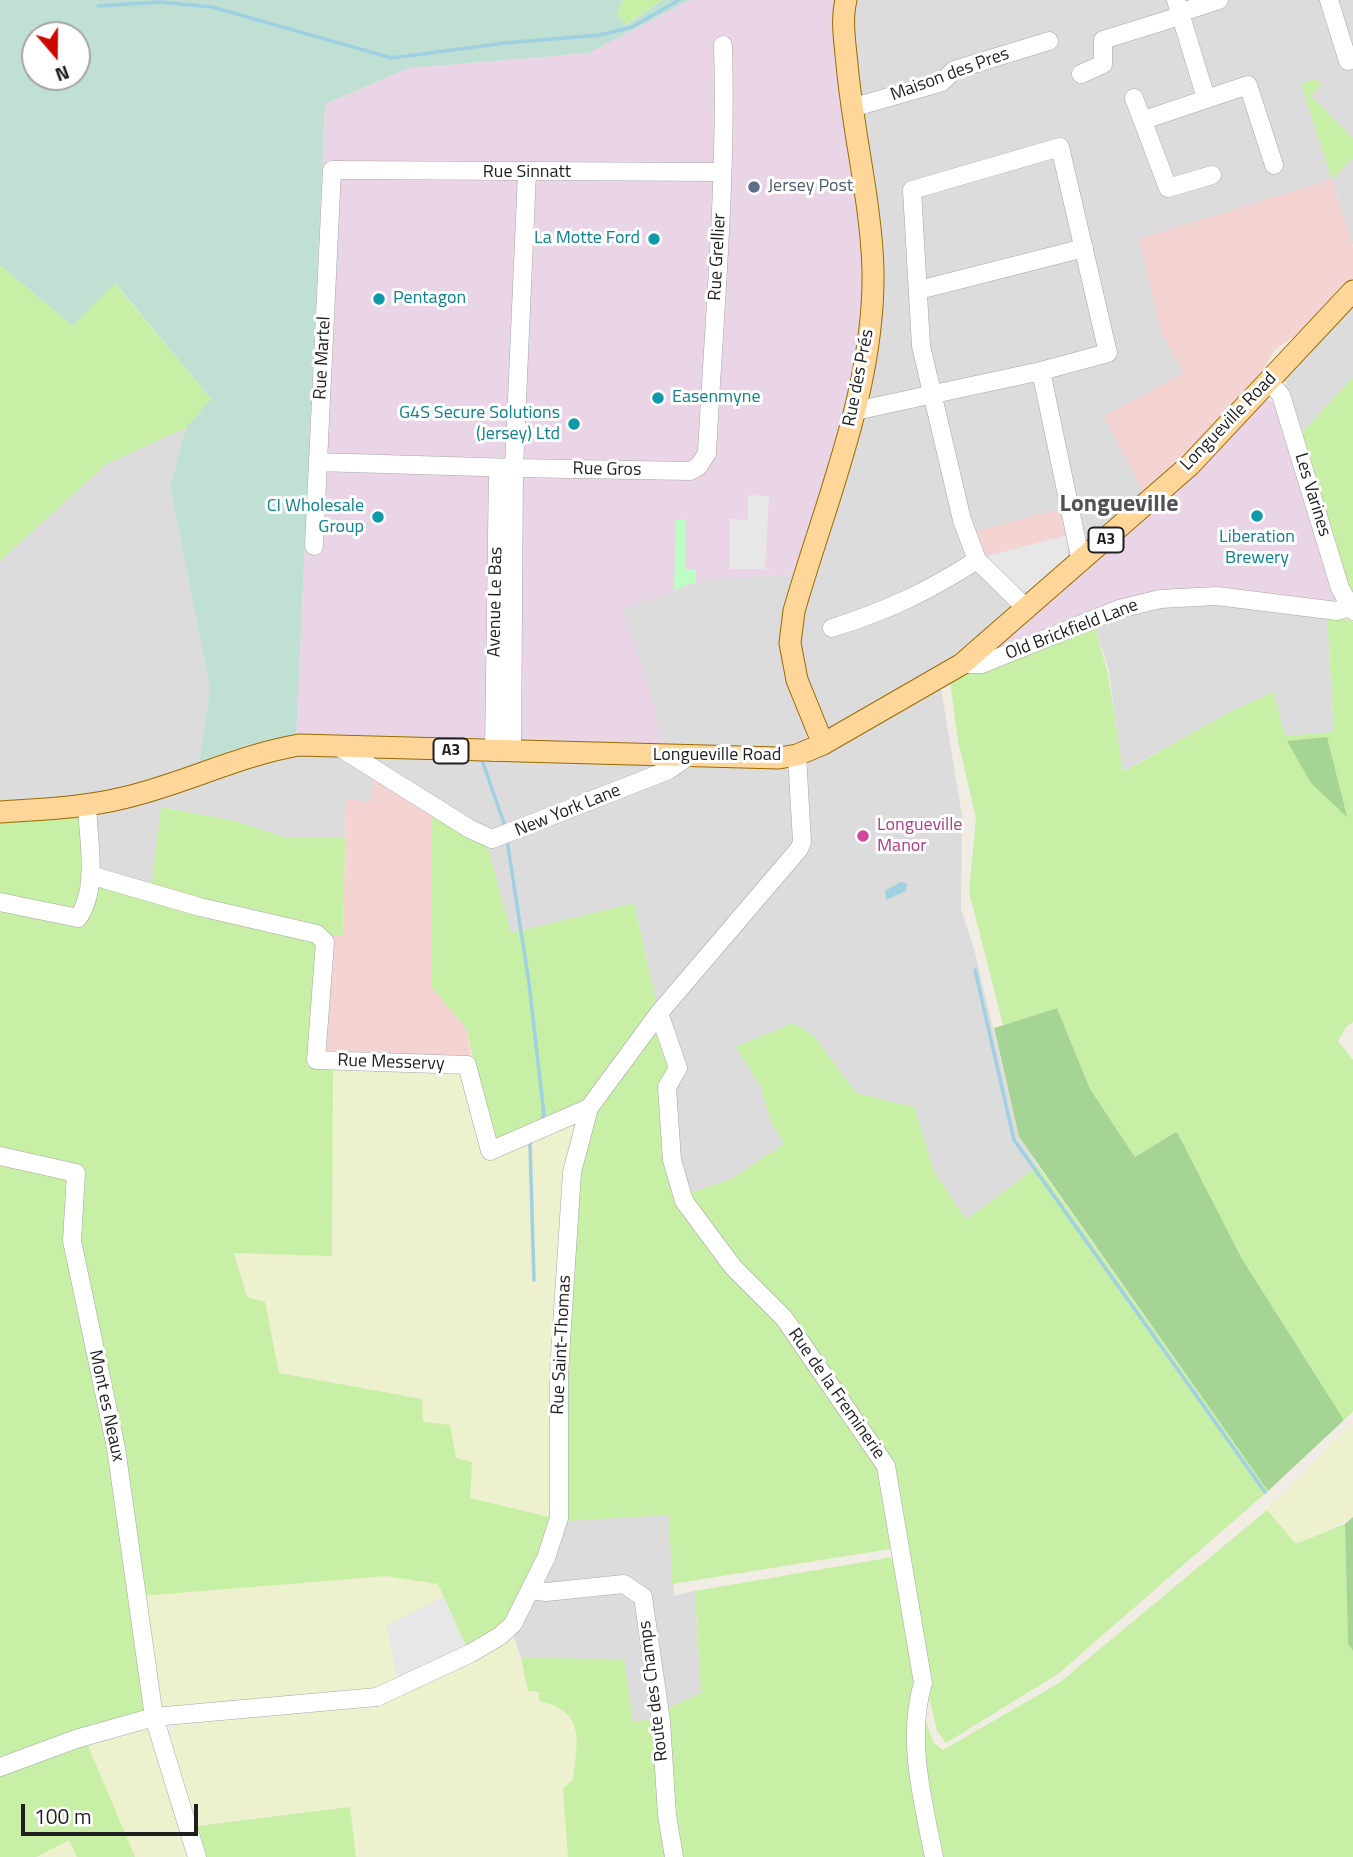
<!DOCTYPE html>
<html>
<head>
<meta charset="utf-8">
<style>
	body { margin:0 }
	#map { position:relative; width:1353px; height:1857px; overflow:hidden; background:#f1ede4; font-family:"Titillium Web",sans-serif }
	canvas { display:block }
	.north { position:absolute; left:21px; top:21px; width:70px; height:70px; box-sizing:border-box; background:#fff; border:2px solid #a5a5a5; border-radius:50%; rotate:160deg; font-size:19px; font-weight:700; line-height:28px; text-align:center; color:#1f1f1f }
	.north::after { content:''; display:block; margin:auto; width:24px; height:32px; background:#cd0600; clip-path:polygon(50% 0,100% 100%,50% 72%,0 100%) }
	.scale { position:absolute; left:21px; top:1804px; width:177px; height:32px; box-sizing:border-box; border:4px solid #1f1f1f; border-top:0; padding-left:9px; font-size:21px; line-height:24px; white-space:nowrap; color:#1f1f1f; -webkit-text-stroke:5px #fff; paint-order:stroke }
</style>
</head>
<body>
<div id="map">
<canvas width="1353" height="1857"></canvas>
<div class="north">N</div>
<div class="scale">100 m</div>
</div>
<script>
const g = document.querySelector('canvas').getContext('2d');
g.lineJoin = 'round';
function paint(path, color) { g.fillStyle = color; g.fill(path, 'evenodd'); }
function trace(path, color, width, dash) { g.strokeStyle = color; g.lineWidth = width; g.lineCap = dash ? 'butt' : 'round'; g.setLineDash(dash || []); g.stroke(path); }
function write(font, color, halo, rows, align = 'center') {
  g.font = font + ' "Titillium Web",sans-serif'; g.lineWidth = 6; g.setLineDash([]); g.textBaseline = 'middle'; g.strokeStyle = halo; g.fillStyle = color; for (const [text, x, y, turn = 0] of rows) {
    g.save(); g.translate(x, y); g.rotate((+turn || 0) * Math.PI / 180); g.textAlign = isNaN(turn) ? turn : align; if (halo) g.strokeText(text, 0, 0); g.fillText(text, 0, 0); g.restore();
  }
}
const residential = new Path2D(`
	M853 0H1353V247L1332 179 1139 239 1161 332 1183 373 1104 416 1144 493 950 661 828 731 800 662 802 624 811 578 875 343 850 27Z
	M1353 303V377L1299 436 1284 377Z
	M186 428 170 486 210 688 199 763 159 779 108 793 0 804V561L106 464Z
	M799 574 788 604 811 729 804 741 762 751 663 745 655 708 623 608 711 579Z
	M1214 601 1327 613 1334 733 1285 737 1273 692 1232 711 1122 772 1109 671 1094 624 1126 612Z
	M941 688 962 816 961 909 974 949 1019 1137 1038 1166 966 1220 934 1171 914 1107 856 1093 814 1036 736 1047 760 1085 770 1119 785 1144 731 1179 685 1195 662 1017 692 977 808 850 805 776 808 763Z
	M326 754 353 761 375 773 370 802 346 799 345 837H284L235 821 162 807 151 889 96 872 89 812 275 755Z
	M367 755 660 765 488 832Z
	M698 765 784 767 791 772 795 834 791 850 657 1006 634 903 510 933 488 848Z
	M669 1515 674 1596 695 1591 701 1694 664 1710 647 1594 539 1588 564 1521Z
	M618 1588 637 1601 657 1718 633 1722 624 1660 521 1658 513 1634 535 1596Z`);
const commercial = new Path2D(`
	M1332 179 1353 247V281L1307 328 1275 350 1262 371 1237 402 1175 465 1144 493 1104 416 1183 373 1161 332 1139 239Z
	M1062 508 1067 535 984 557 971 533Z
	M375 773 431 811V987L466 1028 472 1060 323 1054 331 936H343L346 799 370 802Z`);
const industrial = new Path2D(`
	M690 0H837L862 225V327L847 409 799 574 711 579 623 608 655 708 663 745 296 739 325 104 409 68 589 53Z
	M1267 400 1276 402 1336 602 1165 595 994 657 992 649 1258 403Z`);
const farmland = new Path2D(`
	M333 1066 465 1068 575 1125 553 1518 469 1498 456 1458 422 1423V1399L279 1374 265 1302 247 1297 234 1252 332 1256Z
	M1353 1423V1517L1296 1545 1267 1510Z
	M386 1576 438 1584 443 1597 387 1625 397 1680 371 1693 160 1711 142 1596Z
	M513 1634 528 1691 539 1692 540 1701 556 1704 569 1715 578 1731 573 1781 563 1788 568 1857H356L350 1807 190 1827 168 1743 172 1729 183 1721 358 1705Z
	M140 1726 151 1729 190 1857H135L86 1742Z
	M69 1840 77 1857H36Z`);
const grass = new Path2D(`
	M622 0H663L625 25 617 15Z
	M1315 79 1321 85 1311 96 1353 139V158L1332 179 1301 84Z
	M0 265 73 326 114 283 211 399 186 428 106 464 0 561Z
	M1353 377V599L1299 436Z
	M1327 613 1353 622V1022L1346 1027 1338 1041 1353 1060V1411L1344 1420 1242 1259 1176 1132 1135 1157 1090 1089 1057 1008 1003 1025 969 892 976 818 958 741 950 682 1094 624 1108 674 1123 772 1232 711 1273 692 1285 736 1334 732Z
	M161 807 235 821 284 837H345L343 936H331L151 889Z
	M431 811 488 848 511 933 634 903 657 1006 587 1100 493 1144 466 1028 431 987Z
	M81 813 85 873 74 915 0 896V818Z
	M94 883 315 938 322 948 307 1066H333L332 1256 234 1253 247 1297 265 1302 279 1373 422 1399 423 1422 450 1425 456 1458 472 1462 470 1498 553 1518 540 1560 507 1622 467 1648 438 1584 386 1576 142 1596 76 1240 84 1168 0 1150V906L81 925Z
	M660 1022 674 1062 682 1204 777 1318 880 1467 896 1548 672 1584 669 1515 564 1521 562 1381 579 1168 596 1108Z
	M793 1023 814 1036 856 1093 914 1107 934 1171 966 1220 1038 1166 1268 1491 1058 1674 946 1743 937 1731 928 1693 897 1480 685 1195 731 1179 784 1144 770 1119 760 1085 736 1047Z
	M0 1161 71 1177 150 1712 0 1758Z
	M1267 1510 1296 1544 1345 1524 1348 1644 1353 1651V1857H937L919 1761 924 1715 933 1742 943 1750 1059 1683Z
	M899 1556 917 1685 930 1857H679L664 1710 701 1693 695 1591Z
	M521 1658 624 1659 633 1722 657 1718 670 1857H568L563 1788 573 1780C577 1742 587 1711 539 1701V1692L528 1691Z
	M86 1741 135 1857H77L69 1840 36 1857H0V1772Z
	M350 1807 356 1857H201L190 1827Z`);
const forest = new Path2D(`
	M1327 737 1347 817 1311 783 1287 741Z
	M1057 1008 1090 1089 1135 1157 1176 1132 1178 1134 1242 1259 1344 1420 1268 1491 1019 1137 994 1028Z
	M1353 1517V1651L1348 1644 1345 1524Z`);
const wetland = new Path2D(`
	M0 0H622L617 15 626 25 663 0H690L589 53 409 68 325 104 296 739 247 745 199 763 210 688 170 486 186 428 211 399 115 283 73 326 0 265ZM35 35H77V77H35Z`);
const park = new Path2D(`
	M676 519 685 520V569H696V582L674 590Z`);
const parking = new Path2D(`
	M748 495 769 496 765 569H730V519L748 520Z
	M1067 535 1068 561 1035 590 1019 592 984 557Z
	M443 1597 467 1648 397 1680 387 1625Z`);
const water = new Path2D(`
	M901 882 907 884 906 891 886 900 885 891Z`);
const stream = new Path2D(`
	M98 6 160 2 212 7 392 58 505 43 600 35 632 27 679 0
	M483 763 506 829
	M507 840 529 983 544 1115 540 1123
	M975 970 1014 1140 1265 1492
	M532 1139 530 1145 534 1280`);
const minor = new Path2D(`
	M1176 0 1206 98
	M1329 0 1348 61 1353 59
	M1179 13 1219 0
	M1081 74 1103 64V40L1180 16
	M1134 98 1168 188 1212 175
	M851 108 942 82 954 70 1049 41
	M1144 120 1248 85 1274 165
	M919 290 1084 248
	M1268 381 1281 395 1340 588 1353 611
	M855 411 1041 371
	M318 462 514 468 527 173
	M314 546 332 170 722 172
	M1027 609 977 560 962 520 921 346 912 190 1060 147 1108 353 1041 371 1081 562
	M832 628C889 610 927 592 977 560
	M962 664H982L1119 609 1160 599 1217 596 1337 611 1349 607
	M339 747 470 829 492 839 669 770 689 756
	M494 752 498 468
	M512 752 514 468 690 471 698 467 707 453C714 318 727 181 723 45
	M90 875 200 907 317 934 325 942 316 1060 467 1065 490 1151 589 1108
	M0 902 78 918C99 889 88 839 87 805
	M659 1013 678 1068 667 1087 672 1160 684 1201 733 1267 784 1318 886 1466 923 1683C906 1739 923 1801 934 1857
	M0 1156 76 1173 72 1241 116 1448 154 1717 197 1857
	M532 1590 546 1592 624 1584 643 1597 661 1721 667 1815 674 1857
	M0 1767 76 1739 154 1717 377 1697 471 1653 500 1636 513 1624 546 1558 559 1518V1372L572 1172 589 1108 659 1013 799 849 802 842 797 755`);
const major = new Path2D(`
	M823 744 797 680 790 643 794 611C826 500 875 387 873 270 871 201 853 133 847 64 845 43 841 20 846 0
	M0 812C41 809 83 808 123 798 184 784 236 756 299 745L779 758 797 755 823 744 962 664 1190 465 1353 291`);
const markers = [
	[754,187,7,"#5c6f8a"],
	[654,239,7,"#0f9aa8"],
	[379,299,7,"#0f9aa8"],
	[658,398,7,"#0f9aa8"],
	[574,424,7,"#0f9aa8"],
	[1257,516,7,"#0f9aa8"],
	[378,517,7,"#0f9aa8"],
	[863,836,7,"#d1479c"]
];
const shields = [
	[1106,540,35],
	[451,751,35]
];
const shieldNames = [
	["A3",1106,540],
	["A3",451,751]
];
const streetNames = [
	["Maison des Pres",950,75,-20],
	["Rue Sinnatt",527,173],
	["Rue Grellier",718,257,-87],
	["Rue Martel",323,358,-87],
	["Rue des Prés",859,378,-79],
	["Longueville Road",1229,422,-46],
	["Rue Gros",607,470,1],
	["Les Varines",1312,495,73],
	["Avenue Le Bas",496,602,-89],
	["Old Brickfield Lane",1072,630,-21],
	["Longueville Road",717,756],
	["New York Lane",568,811,-22],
	["Rue Messervy",391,1063,2],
	["Rue Saint-Thomas",562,1345,-87],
	["Rue de la Freminerie",836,1394,55],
	["Mont es Neaux",106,1406,78],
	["Route des Champs",654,1691,-97]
];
const serviceNames = [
	["Jersey Post",768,187]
];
const cultureNames = [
	["La Motte Ford",640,239],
	["Pentagon",393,299,"left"],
	["Easenmyne",672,398,"left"],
	["G4S Secure Solutions",560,414],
	["(Jersey) Ltd",560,435],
	["CI Wholesale",364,507],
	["Group",364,528],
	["Liberation",1257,538,"center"],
	["Brewery",1257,559,"center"]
];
const hotelNames = [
	["Longueville",877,826],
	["Manor",877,847]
];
const districtNames = [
	["Longueville",1119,505]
];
paint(residential, '#dddcdc');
paint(commercial, '#f3d4d2');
paint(industrial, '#ead5e6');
paint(farmland, '#edf1cd');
paint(grass, '#c7efa5');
paint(forest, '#a5d495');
paint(wetland, '#bfe0d2');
paint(park, '#bdfec4');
paint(parking, '#e7e7e7');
paint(water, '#a0d1e2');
trace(stream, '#a0d1e2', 3.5);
trace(minor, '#a6a6a6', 19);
trace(major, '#996b00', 23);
trace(minor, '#fff', 18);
trace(major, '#ffd69a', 21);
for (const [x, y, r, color] of markers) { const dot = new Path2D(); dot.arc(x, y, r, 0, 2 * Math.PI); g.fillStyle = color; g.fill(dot); trace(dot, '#fff', 2.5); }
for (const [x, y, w] of shields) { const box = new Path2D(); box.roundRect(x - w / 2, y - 12.5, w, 25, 5); g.fillStyle = '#fff'; g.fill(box); trace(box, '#1f1f1f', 2); }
write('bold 16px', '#1f1f1f', null, shieldNames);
write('18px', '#1f1f1f', '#fff', streetNames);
write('18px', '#4e5e75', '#fff', serviceNames, 'left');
write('18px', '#0d838f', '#fff', cultureNames, 'right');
write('18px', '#b23c85', '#fff', hotelNames, 'left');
write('bold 24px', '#525252', '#fff', districtNames);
</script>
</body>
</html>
